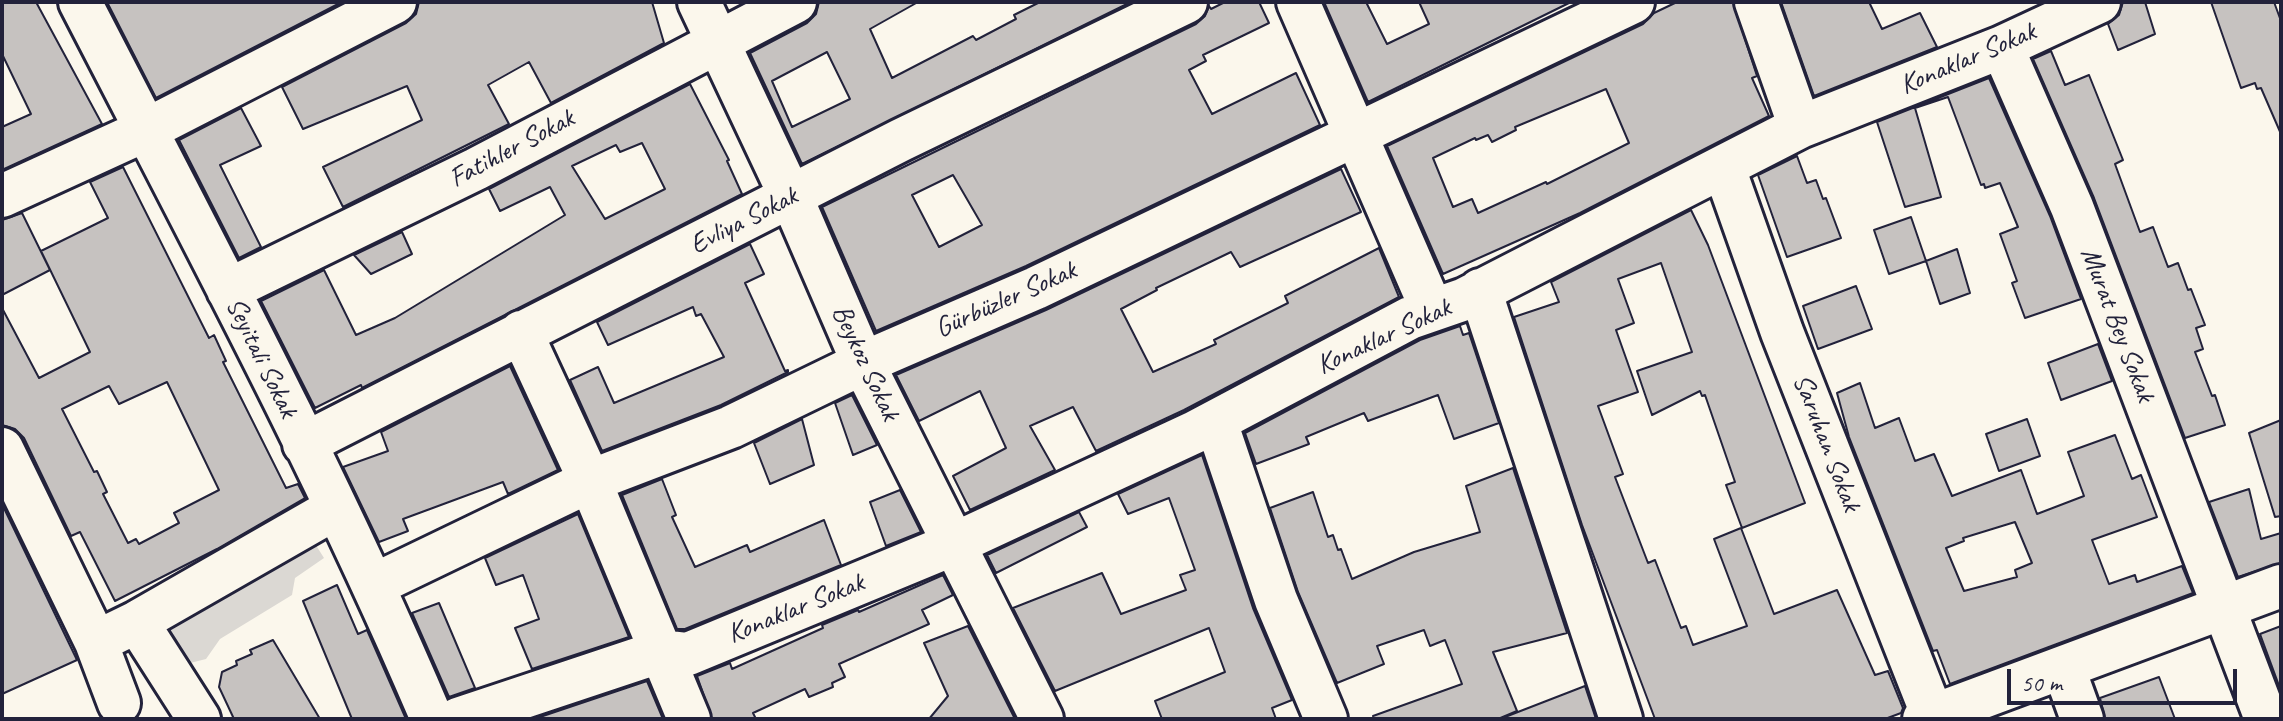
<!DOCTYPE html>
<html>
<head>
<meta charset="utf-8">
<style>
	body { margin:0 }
	#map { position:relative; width:2283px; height:721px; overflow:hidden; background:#fbf7ec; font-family:Caveat,sans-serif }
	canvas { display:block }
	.frame { position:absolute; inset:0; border:4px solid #22223b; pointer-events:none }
	.scale { position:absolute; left:2007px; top:669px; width:230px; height:36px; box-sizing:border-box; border:4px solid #22223b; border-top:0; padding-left:10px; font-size:24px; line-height:28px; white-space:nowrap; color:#22223b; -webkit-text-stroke:6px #fbf7ec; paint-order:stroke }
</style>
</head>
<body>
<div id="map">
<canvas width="2283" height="721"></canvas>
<div class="frame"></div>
<div class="scale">50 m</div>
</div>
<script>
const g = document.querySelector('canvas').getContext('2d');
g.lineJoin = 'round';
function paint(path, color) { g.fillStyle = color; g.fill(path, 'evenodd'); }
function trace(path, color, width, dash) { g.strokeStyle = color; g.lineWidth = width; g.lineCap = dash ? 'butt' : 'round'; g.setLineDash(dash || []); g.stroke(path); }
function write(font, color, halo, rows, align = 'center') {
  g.font = font + ' Caveat,sans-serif'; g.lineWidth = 6; g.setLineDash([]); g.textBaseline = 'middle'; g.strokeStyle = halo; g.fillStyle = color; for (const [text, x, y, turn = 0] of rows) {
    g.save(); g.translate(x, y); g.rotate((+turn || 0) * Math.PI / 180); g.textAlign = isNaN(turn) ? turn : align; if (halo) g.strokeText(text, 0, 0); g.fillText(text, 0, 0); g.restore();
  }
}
const green = new Path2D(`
	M307 531 324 558 295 578 292 595 220 639 206 659 186 664 146 623Z`);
const building = new Path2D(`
	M2 2H36L102 124 2 170V127L31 114 2 54Z
	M107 2H342L156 98Z
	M419 2H652L664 43 551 103 529 62 488 85 509 124 343 207 323 167 422 120 407 86 303 129 282 87 406 23 416 14Z
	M819 2H918L870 29 892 78 973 36 976 40 1016 19 1014 15 1040 2H1131L802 164 750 53 807 23 816 14ZM827 52 850 99 792 127 772 81Z
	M1225 2H1259L1269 23 1203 55 1206 61 1189 70 1212 114 1296 73 1320 125 1026 266 876 331 822 207 1196 24 1205 16 1209 6 1211 9ZM953 175 982 225 939 247 912 195Z
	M1324 2H1366L1387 44 1429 24 1419 2H1571L1368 102Z
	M1677 2H1733L1757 76 1752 78 1769 116 1580 213 1443 274 1387 146 1643 24 1654 13ZM1606 89 1629 143 1547 184 1546 182 1478 213 1472 199 1453 207 1433 158 1475 138 1476 140 1488 135 1492 142 1516 130 1515 127Z
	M1781 2H1869L1882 29 1920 13 1937 47 1814 96Z
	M2123 2H2145L2155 34 2118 50 2108 24 2119 15Z
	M2211 2H2274L2281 21V134L2261 88 2257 89 2255 83 2241 88Z
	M2051 51 2065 85 2089 75 2123 160 2115 164 2140 232 2153 227 2168 267 2178 263 2188 290 2191 289 2205 325 2196 328 2203 349 2195 352 2212 396 2215 395 2225 425 2185 438 2094 198 2033 59Z
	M1989 78 2050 216 2081 299 2025 318 2012 283 2017 281 2000 234 2018 227 2000 183 1985 188 1984 184 1981 185 1948 97 1915 108 1941 197 1905 207 1877 122Z
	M690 84 729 160 727 161 742 194 362 388 361 385 315 408 261 301 324 270 356 335 395 318 565 215 550 187 500 211 489 189ZM642 143 665 189 605 219 572 166 616 145 620 152Z
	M241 108 261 146 220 165 261 247 239 258 179 140Z
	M1797 156 1807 183 1816 180 1823 199 1826 198 1841 238 1787 257 1758 175Z
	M123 167 209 338 214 335 226 361 223 362 286 488 298 484 305 498 217 549 115 601 80 532 71 536 24 438 15 429 2 425V308L39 378 90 352 41 251 108 218 90 182ZM167 382 219 490 174 513 179 523 139 544 136 539 128 543 103 494 107 492 97 471 94 472 62 409 109 386 119 404Z
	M1341 169 1361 212 1240 267 1231 252 1156 288 1157 290 1121 309 1153 372 1216 344 1214 340 1288 303 1285 296 1379 248 1399 297 1184 410 1096 451 1073 407 1030 426 1055 470 970 510 953 476 1006 448 980 391 919 421 896 375 1046 310Z
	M1691 210 1708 245 1805 503 1742 528 1726 485 1735 482 1705 395 1702 396 1700 391 1652 415 1637 371 1692 352 1661 263 1618 279 1634 323 1616 330 1638 392 1598 406 1623 474 1615 477 1648 563 1655 560 1681 628 1686 626 1693 645 1747 626 1714 539 1741 528 1774 614 1837 590 1875 675 1888 671 1903 708 1901 713 1885 719H1655L1582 525 1514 317 1559 302 1551 282Z
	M22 213 50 270 2 295V220Z
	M1911 217 1926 261 1889 274 1874 230Z
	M402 232 412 254 371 274 354 255Z
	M750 244 764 274 745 283 785 371 788 370V372L721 405 602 451 570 380 598 367 614 403 724 357 701 314 696 316 693 307 608 345 597 322Z
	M1957 249 1970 293 1940 304 1926 261Z
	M1856 286 1872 329 1818 349 1803 306Z
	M1460 326 1463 335 1469 333 1499 423 1454 439 1438 395 1368 421 1364 413 1306 437 1309 444 1256 464 1245 433 1420 340Z
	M2098 344 2112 381 2061 400 2048 363Z
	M510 366 558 470 508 494 503 482 403 519 408 531 379 542 343 467 388 451 381 432Z
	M1860 383 1875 428 1899 418 1915 461 1934 454 1952 496 2021 470 2037 514 2084 496 2068 452 2115 435 2132 479 2141 475 2157 517 2092 540 2109 584 2135 575 2137 582 2182 566 2193 593 1950 684 1937 650 1933 651 1849 437 1837 393ZM2015 522 2032 563 2015 570 2017 577 1964 591 1946 548 1964 541 1963 538Z
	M852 395 877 445 853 455 835 403Z
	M802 419 814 465 770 484 754 443Z
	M2027 419 2040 456 1999 471 1986 434Z
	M2281 420V516L2275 517 2249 433Z
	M1202 455 1253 608 1292 700 1272 708 1276 719H1162L1155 701 1225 672 1209 628 1055 691 1013 608 1102 573 1121 614 1186 590 1180 575 1195 570 1169 498 1128 514 1118 494Z
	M1513 468 1567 633 1493 652 1517 711 1498 719H1374L1373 716 1462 684 1445 640 1430 646 1424 630 1377 646 1384 664 1337 683 1298 592 1270 508 1313 492 1328 537 1333 535 1338 550 1341 549 1352 579 1414 552 1480 532 1466 486Z
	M662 479 676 515 672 517 695 567 747 545 750 552 824 520 841 565 685 629H677L622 495Z
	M2249 489 2261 539 2281 533V563L2238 577 2209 502Z
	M900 490 921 532 886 546 870 502Z
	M2 504 77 660 2 694Z
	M1079 512 1087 527 996 573 987 555Z
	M578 514 629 637 532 669 515 628 539 619 523 575 496 585 485 558Z
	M943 575 953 595 922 610 929 624 839 664 845 677 832 683 833 687 809 697 805 689 753 713 756 719H712L697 676 730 663 732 669 823 628 822 625 858 610 859 612Z
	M337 585 358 634 367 630 406 719H352L303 601Z
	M439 603 475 688 449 697 412 613Z
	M968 626 1015 719H929L948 696 924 643Z
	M2281 626V691L2260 634Z
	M273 640 320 719H234L219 687 222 672 237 665 236 661 252 654 250 650Z
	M2159 677 2175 719H2105L2100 698Z
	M647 681 663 719H534Z
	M1585 686 1596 719H1505V717Z`);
const minor = new Path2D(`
	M80 2C202 239 328 474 432 719
	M699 2 796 208 863 363 1042 719
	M1298 2 1432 310
	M1756 2 1800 127
	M2002 47 2072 207 2266 719
	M1724 168 1782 332 1934 719
	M2 196 146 130 395 2
	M228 290 476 169 795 2
	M1480 290 1621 719
	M521 332 590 481 689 719
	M1216 422 1276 600 1326 719
	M304 444 901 140 1186 2
	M2 449 96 642 119 703
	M374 585 590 481 731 427 863 363 1036 288 1633 2
	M137 622 199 719
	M96 642 137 622 336 508
	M2064 669 2082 719
	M458 719 662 651 688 654 954 544 1195 432 1410 318 1465 299 1800 127 2002 47 2099 2
	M1924 719 2281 586`);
const streetNames = [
	["Konaklar Sokak",1968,59,-23],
	["Fatihler Sokak",512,149,-28],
	["Evliya Sokak",744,221,-27],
	["Gürbüzler Sokak",1006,300,-24],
	["Murat Bey Sokak",2117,325,69],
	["Konaklar Sokak",1384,337,-25],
	["Seyitali Sokak",261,358,64],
	["Beykoz Sokak",865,363,65],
	["Saruhan Sokak",1826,443,69],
	["Konaklar Sokak",796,609,-22]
];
paint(green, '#dbd8d3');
paint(building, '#c6c2c0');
trace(building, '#22223b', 2);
trace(minor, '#22223b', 48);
trace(minor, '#fbf7ec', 42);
write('28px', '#22223b', '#fbf7ec', streetNames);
</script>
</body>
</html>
